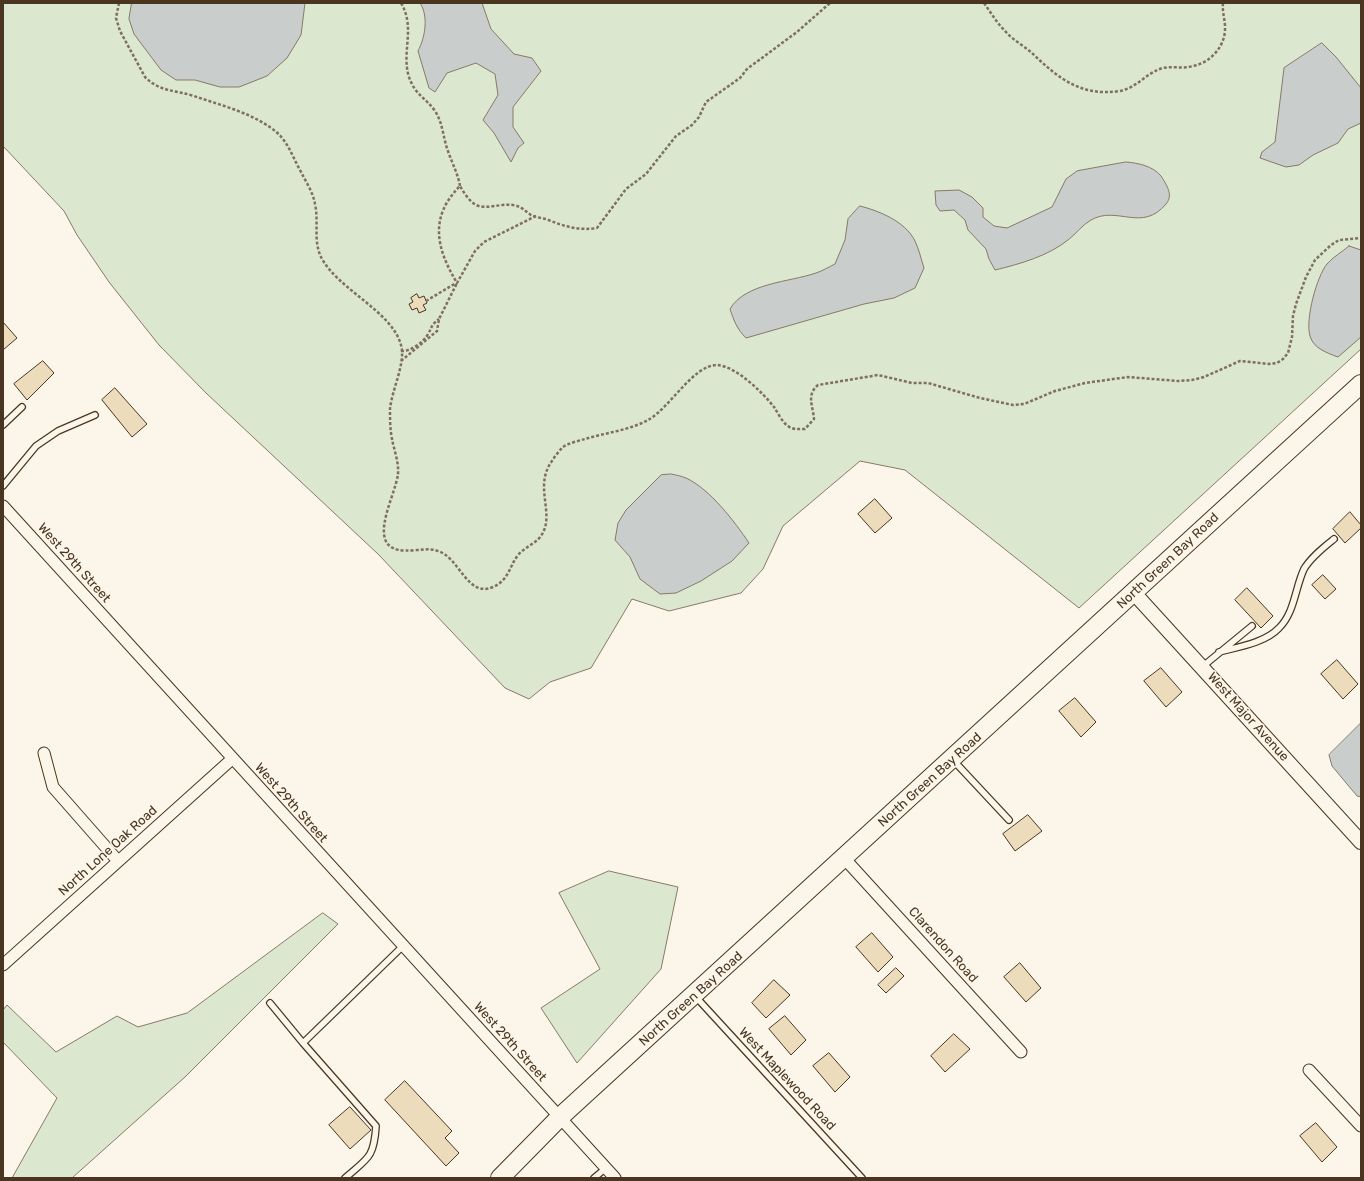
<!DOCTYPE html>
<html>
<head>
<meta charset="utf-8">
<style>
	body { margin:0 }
	#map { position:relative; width:1364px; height:1181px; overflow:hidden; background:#fbf6e9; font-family:Rubik,sans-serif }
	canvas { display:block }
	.frame { position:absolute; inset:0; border:4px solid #4a3520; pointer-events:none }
</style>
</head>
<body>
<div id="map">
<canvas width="1364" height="1181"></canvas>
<div class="frame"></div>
</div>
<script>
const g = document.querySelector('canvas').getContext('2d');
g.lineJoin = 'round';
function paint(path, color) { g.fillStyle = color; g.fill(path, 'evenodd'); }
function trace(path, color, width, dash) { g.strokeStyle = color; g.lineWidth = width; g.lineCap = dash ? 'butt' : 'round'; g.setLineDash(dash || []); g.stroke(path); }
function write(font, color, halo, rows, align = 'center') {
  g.font = font + ' Rubik,sans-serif'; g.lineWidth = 3; g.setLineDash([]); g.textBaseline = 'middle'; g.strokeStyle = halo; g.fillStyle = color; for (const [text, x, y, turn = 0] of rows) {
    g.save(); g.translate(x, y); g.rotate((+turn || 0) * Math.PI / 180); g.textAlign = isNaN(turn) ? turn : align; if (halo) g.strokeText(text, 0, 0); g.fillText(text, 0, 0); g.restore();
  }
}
const green = new Path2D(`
	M3 3H1361V349L1079 608 905 470 860 461 783 526 763 569 741 593 669 611 632 599 591 668 550 682 529 699 505 688 378 554 206 393 159 345 109 282 77 235 64 211 3 146Z
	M609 871 678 887 661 969 577 1063 541 1008 600 969 559 893Z
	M323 913 338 924 185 1077 72 1178H12L57 1098 3 1042V1010L7 1005 56 1052 117 1016 138 1027 187 1013Z`);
const water = new Path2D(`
	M132 3H305L301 35 287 58 267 76 239 87H220L195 80H176L161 70 134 34 129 19Z
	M420 3H482L491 29 514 54 532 58 541 71 513 107V127L524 143 518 148 511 162 494 133 483 120 498 95 495 74 476 63 447 73 435 92 429 88 418 51C425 38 429 16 420 3Z
	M1322 43 1336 57 1361 88V123L1348 129 1338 143 1313 155 1299 165 1286 167 1260 158 1262 152 1275 142 1284 68Z
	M1126 162C1138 163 1153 166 1161 176 1166 184 1174 195 1166 204 1142 233 1117 205 1091 220 1082 225 1076 234 1068 240 1048 256 1020 264 995 270L989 259 986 249 968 230 965 220 954 210 940 211 936 205 935 191 959 190 972 197 983 208V217L994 226 1007 228 1052 207 1066 179 1077 171Z
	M860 206C879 211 905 221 915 241 919 249 921 259 924 268L915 288 894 298 864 304 746 338C737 329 734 321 730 309 745 283 790 282 816 273 822 271 829 267 835 264L845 240 848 219Z
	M1349 246 1361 250V337L1338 357C1327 353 1313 348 1310 336 1305 319 1317 276 1327 264 1333 257 1342 252 1349 246Z
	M671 474C676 475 681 476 686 478 710 489 735 522 749 543L732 561 701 581 676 593 660 594 640 579 630 557 615 540 618 523 626 510 661 475Z
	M1361 723V797L1357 796 1332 766 1329 755Z`);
const building = new Path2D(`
	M417 294 419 298 424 296 427 303 423 305 426 310 419 313 417 308 412 310 409 304 413 302 411 298Z
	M3 322 17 338 3 350Z
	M43 361 54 373 27 400 14 384Z
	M115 388 147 424 132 437 102 400Z
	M875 499 892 518 875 533 858 514Z
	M1350 512 1361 525V528L1345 543 1333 529Z
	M1323 575 1336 589 1325 599 1312 585Z
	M1247 588 1273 616 1261 628 1235 600Z
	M1337 660 1358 684 1343 699 1321 674Z
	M1161 668 1182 692 1166 707 1144 681Z
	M1075 698 1096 722 1081 737 1059 711Z
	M1028 815 1042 831 1015 851 1003 834Z
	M872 933 893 957 878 972 856 947Z
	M1020 963 1041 988 1026 1002 1004 977Z
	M896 968 904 976 886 993 878 985Z
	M774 980 790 995 766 1018 752 1003Z
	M785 1016 806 1040 791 1055 769 1029Z
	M954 1034 970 1049 945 1072 931 1056Z
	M829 1053 850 1077 835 1092 813 1066Z
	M405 1081 452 1131 445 1138 459 1153 446 1166 385 1100Z
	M350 1107 371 1130 350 1149 329 1125Z
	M1316 1123 1337 1147 1322 1162 1300 1136Z`);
const path = new Path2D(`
	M119 3 116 18 120 31 145 77C160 92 175 90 194 96 220 105 249 112 271 128 287 138 292 156 301 172 306 182 313 192 315 204 319 222 313 240 321 257 337 289 392 311 401 345 406 363 392 389 390 409 390 419 390 429 392 439 394 450 399 462 398 474 395 499 359 557 415 550 423 550 430 548 438 551 460 558 467 598 493 587 509 580 509 567 518 555 525 547 535 544 541 536 556 514 533 487 552 461 555 456 559 451 563 447 569 443 578 441 585 439 605 433 630 430 648 420 670 408 693 365 717 365 736 366 763 393 774 407 778 413 782 422 788 426 793 430 799 429 805 429L814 419C813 406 806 395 818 385L878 375 912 383H928L980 398 1013 405 1024 404 1055 391 1085 383 1128 377 1178 381 1192 380 1204 377 1240 361 1269 364 1277 363 1283 359 1288 353 1292 337 1293 316 1296 304 1306 277 1315 260 1331 245 1339 240 1361 238
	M401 3C416 28 401 52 409 77 415 95 426 98 435 111 443 123 443 138 448 151 452 163 458 174 460 186
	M984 3C991 13 997 23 1006 32 1013 40 1024 46 1032 53 1058 78 1081 97 1120 91 1137 88 1147 72 1163 68 1172 66 1183 69 1193 66 1210 63 1226 46 1225 27 1225 19 1222 12 1223 3
	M536 216 484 242 475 251 457 283C436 248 429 217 460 186 464 193 469 201 476 205 487 210 501 203 513 205 521 206 525 211 531 215 535 217 541 218 546 219 563 226 578 231 597 228L626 189 646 174 676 136 692 125 699 117 706 102 740 78 747 69 797 32 830 3
	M426 301 456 283
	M401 351C410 352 424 342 428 334 433 326 430 326 439 319
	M401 361 437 331 439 319 457 283`);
const service = new Path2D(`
	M3 425 22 407
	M3 486 36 446 58 431 95 415
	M1219 652C1238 647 1265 643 1279 628 1295 612 1295 588 1304 569 1311 557 1324 547 1334 539
	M1202 667 1252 626
	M953 760 1009 820
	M695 996 862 1178
	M270 1003 303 1043
	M345 1178C368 1158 374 1158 376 1126L303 1043 403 946
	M594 1178 606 1168`);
const minor = new Path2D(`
	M3 506 615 1178
	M44 753 53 787 118 861
	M844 858 1021 1052
	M3 965 232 759
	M1309 1070 1361 1126`);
const tertiary = new Path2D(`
	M1134 593 1361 842`);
const primary = new Path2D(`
	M500 1178 560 1117 1361 384`);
const streetNames = [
	["North Green Bay Road",1168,561,-43],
	["West 29th Street",74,563,48],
	["West Major Avenue",1248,717,48],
	["North Green Bay Road",930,780,-42],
	["West 29th Street",291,803,48],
	["North Lone Oak Road",108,851,-42],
	["Clarendon Road",943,945,48],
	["North Green Bay Road",691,999,-42],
	["West 29th Street",510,1042,48],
	["West Maplewood Road",787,1079,47]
];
paint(green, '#dce7d0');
trace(green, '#887966', 1);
paint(water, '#c9cecd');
trace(water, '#887966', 1);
paint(building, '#ecdcbc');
trace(building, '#4a3520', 1);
trace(service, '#4a3520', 8);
trace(minor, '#4a3520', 13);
trace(tertiary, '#4a3520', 16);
trace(primary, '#4a3520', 20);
trace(path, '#7f6f5c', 2.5, [3, 2]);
trace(service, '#fbf6e9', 5.5);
trace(minor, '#fbf6e9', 11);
trace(tertiary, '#fbf6e9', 14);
trace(primary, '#fbf6e9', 18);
write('13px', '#4a3520', '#fbf6e9', streetNames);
</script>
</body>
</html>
